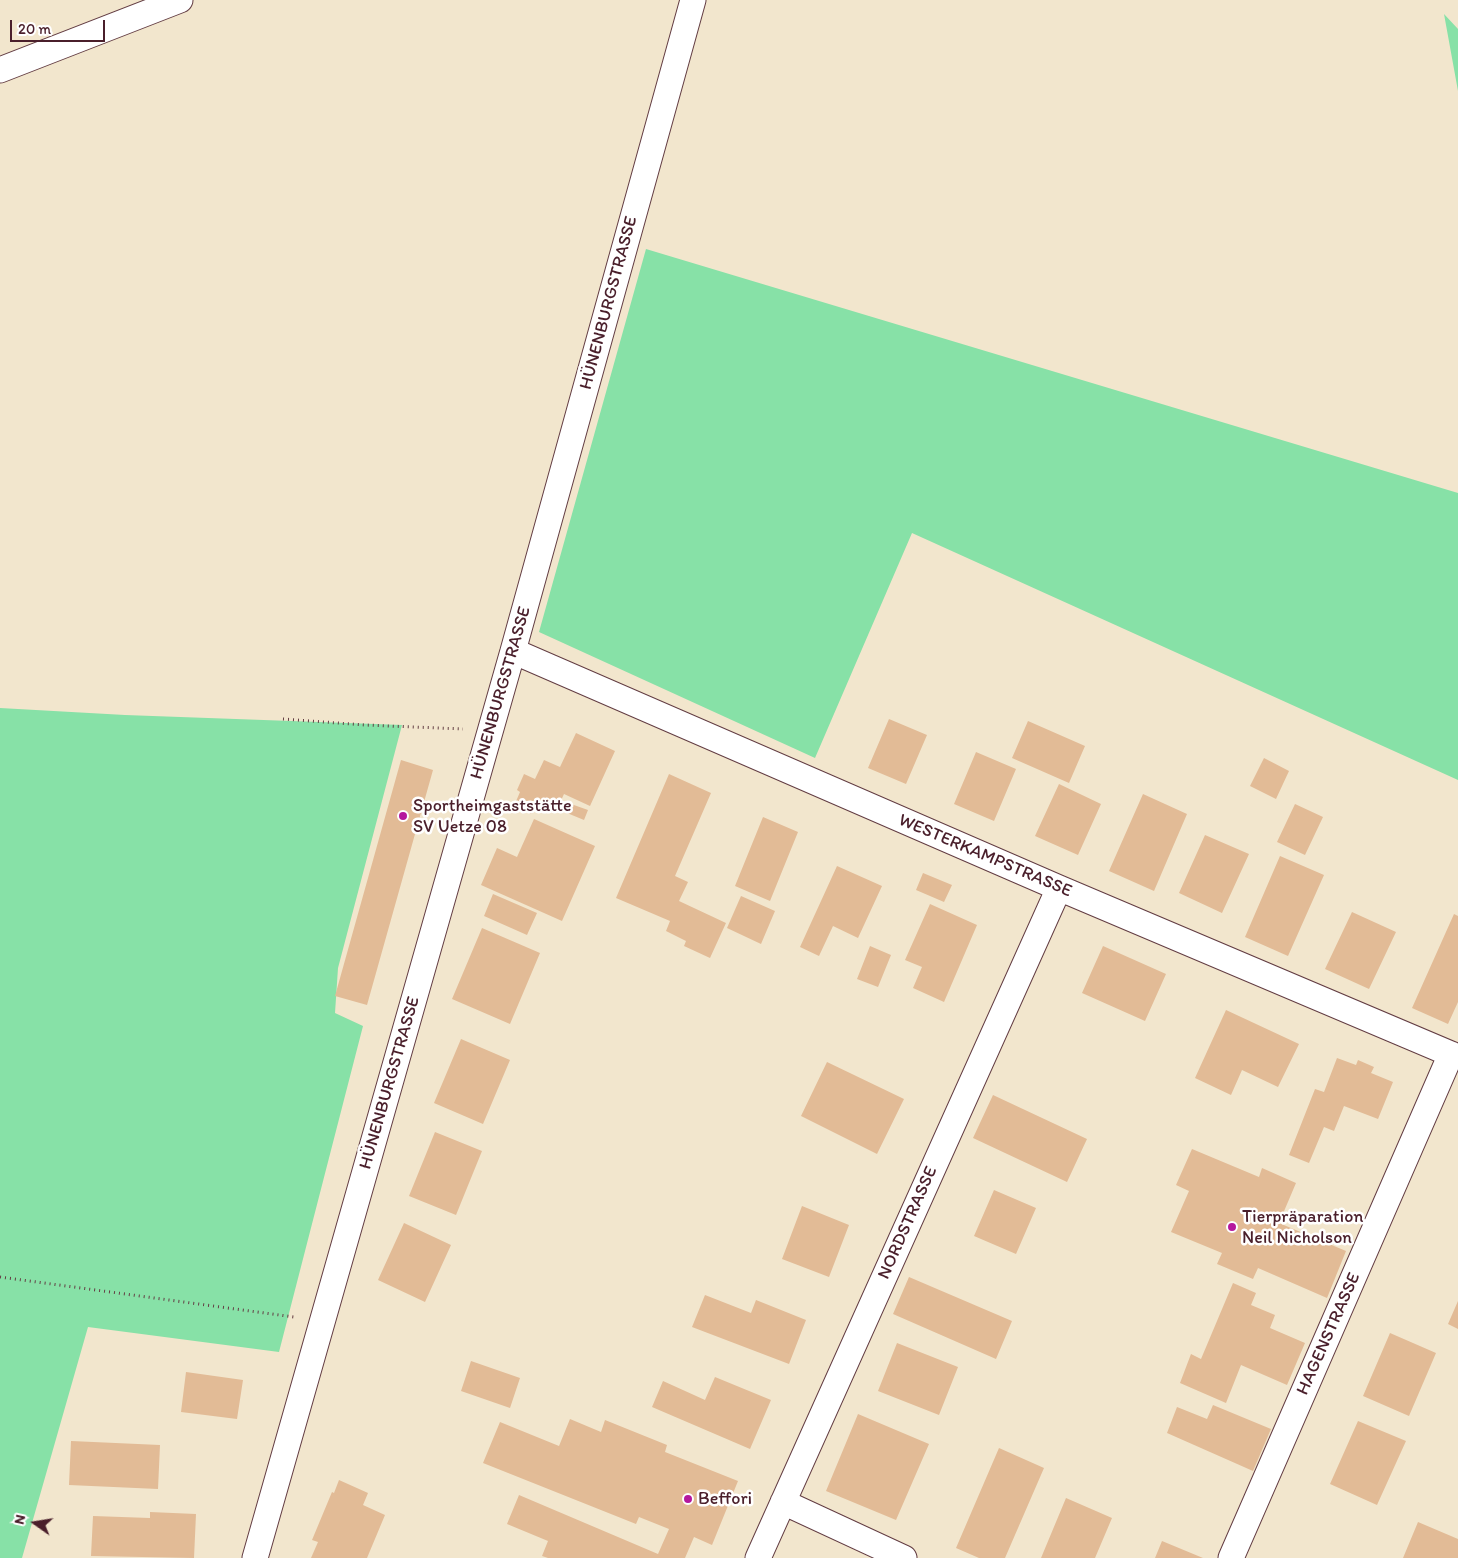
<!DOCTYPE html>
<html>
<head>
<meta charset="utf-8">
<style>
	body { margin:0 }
	#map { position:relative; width:1458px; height:1558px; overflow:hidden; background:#f2e6cd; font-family:Itim,sans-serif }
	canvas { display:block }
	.north { position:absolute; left:10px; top:1498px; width:50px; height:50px; -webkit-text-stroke:4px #fff; paint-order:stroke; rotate:283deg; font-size:14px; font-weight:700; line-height:20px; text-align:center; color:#4a1f2b }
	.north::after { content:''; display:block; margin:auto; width:18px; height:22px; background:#4a1f2b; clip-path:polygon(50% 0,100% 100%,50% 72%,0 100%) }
	.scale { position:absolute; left:10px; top:20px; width:95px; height:22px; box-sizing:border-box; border:2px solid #4a1f2b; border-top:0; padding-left:6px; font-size:15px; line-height:18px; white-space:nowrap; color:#4a1f2b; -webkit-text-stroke:4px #fff; paint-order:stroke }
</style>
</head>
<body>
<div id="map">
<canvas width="1458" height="1558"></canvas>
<div class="north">N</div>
<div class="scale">20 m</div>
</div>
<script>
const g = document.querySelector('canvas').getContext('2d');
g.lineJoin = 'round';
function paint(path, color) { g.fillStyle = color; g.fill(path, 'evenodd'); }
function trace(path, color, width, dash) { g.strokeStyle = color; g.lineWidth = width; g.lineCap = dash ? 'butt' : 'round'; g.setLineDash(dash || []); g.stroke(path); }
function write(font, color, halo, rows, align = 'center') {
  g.font = font + ' Itim,sans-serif'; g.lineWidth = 5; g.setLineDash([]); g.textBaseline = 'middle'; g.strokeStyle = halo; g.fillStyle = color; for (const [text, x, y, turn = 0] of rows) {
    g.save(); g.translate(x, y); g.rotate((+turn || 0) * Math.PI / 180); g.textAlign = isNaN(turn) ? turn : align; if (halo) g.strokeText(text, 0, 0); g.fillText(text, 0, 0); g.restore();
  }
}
const green = new Path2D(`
	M1444 14 1458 29V91Z
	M646 249 1458 493V780L912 533 815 758 539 632Z
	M0 708 125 715 402 725 338 968 335 1013 363 1026 279 1352 88 1327 22 1558H0Z`);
const building = new Path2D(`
	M889 719 927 735 906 784 868 768Z
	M1028 721 1085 746 1069 783 1012 758Z
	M576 733 615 751 590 806 564 794 557 809 537 799 531 814 514 806 520 792 517 790 524 774 535 779 544 760 560 767Z
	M976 752 1016 769 994 821 954 804Z
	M1264 758 1289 771 1276 799 1250 786Z
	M401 760 433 770 367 1005 335 996Z
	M669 774 711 793 675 876 688 882 679 901 726 923 710 958 684 946 686 941 666 931 670 921 616 898Z
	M1059 784 1101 804 1078 855 1035 836Z
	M1143 794 1187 814 1154 891 1109 871Z
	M571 804 588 810 584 820 567 813Z
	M1295 804 1323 817 1305 855 1277 842Z
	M763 817 798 832 770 901 735 886Z
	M534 819 595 846 562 921 481 885 497 848 517 857Z
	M1205 835 1249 854 1222 913 1179 893Z
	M1280 856 1324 875 1288 956 1245 937Z
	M837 866 882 886 858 938 833 926 819 956 800 947Z
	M923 873 952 885 944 902 916 890Z
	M493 894 537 913 527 935 484 916Z
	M741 896 775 911 761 944 727 928Z
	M930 904 977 925 944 1002 913 988 922 967 905 960Z
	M1352 912 1396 932 1369 989 1325 969Z
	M1454 914 1458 916V1002L1448 1024 1412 1008Z
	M482 928 540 953 510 1024 452 999Z
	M870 946 891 955 878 987 857 979Z
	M1103 946 1166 974 1145 1021 1082 993Z
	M1226 1010 1299 1044 1278 1087 1242 1070 1231 1095 1195 1078Z
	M461 1039 510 1060 483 1124 434 1103Z
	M1337 1058 1356 1065 1358 1060 1374 1067 1371 1073 1393 1082 1378 1119 1344 1106 1334 1131 1324 1127 1309 1163 1289 1155 1315 1089 1324 1092Z
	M827 1062 904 1099 877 1154 801 1116Z
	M993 1095 1087 1139 1067 1182 973 1138Z
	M435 1132 482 1151 456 1215 409 1196Z
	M1192 1149 1259 1177 1262 1168 1296 1183 1279 1223 1346 1251 1327 1298 1258 1268 1253 1279 1217 1264 1222 1253 1171 1232 1189 1191 1176 1185Z
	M994 1190 1036 1208 1016 1254 974 1236Z
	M802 1206 849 1225 829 1277 782 1259Z
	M404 1223 451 1245 425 1302 378 1280Z
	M909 1277 1012 1321 996 1359 893 1314Z
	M1233 1283 1256 1293 1251 1305 1275 1315 1270 1328 1305 1343 1287 1385 1241 1365 1226 1403 1180 1383 1191 1354 1201 1359Z
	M705 1295 751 1313 756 1300 806 1320 789 1364 692 1327Z
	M1458 1301V1329L1448 1324Z
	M1390 1333 1436 1353 1409 1416 1363 1396Z
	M897 1343 958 1367 939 1415 878 1391Z
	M471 1361 520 1378 510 1408 461 1391Z
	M186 1372 243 1380 237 1419 181 1412Z
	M715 1377 771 1400 750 1449 652 1407 663 1381 705 1400Z
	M1213 1405 1271 1429 1253 1471 1167 1433 1177 1407 1207 1419Z
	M858 1414 929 1444 896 1520 826 1491Z
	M570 1419 601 1432 605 1420 667 1445 665 1452 738 1481 712 1545 694 1537 685 1558H548L542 1556 548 1541 507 1524 519 1495 658 1554 669 1529 639 1517 636 1524 483 1463 500 1422 559 1446Z
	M1358 1421 1406 1441 1377 1505 1330 1484Z
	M71 1441 160 1445 158 1489 69 1485Z
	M999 1448 1044 1468 1005 1558H979L956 1548Z
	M339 1480 368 1493 363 1505 385 1515 367 1558H311L318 1542 312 1540 332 1492 334 1493Z
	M1066 1498 1112 1518 1095 1558H1041Z
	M150 1512 196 1514 194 1558 91 1556 93 1516 150 1518Z
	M1418 1522 1458 1539V1558H1403Z
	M1162 1541 1203 1558H1155Z`);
const path = new Path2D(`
	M283 719 365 725 463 729
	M0 1277 294 1317`);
const minor = new Path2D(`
	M0 70 180 0
	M513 651 1059 888 1458 1057
	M783 1502 904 1558
	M255 1558 513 651 693 0
	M758 1558 1059 888
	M1231 1558 1451 1054`);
const markers = [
	[403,816,5,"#b5179e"],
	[1232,1227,5,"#b5179e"],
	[688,1499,5,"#b5179e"]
];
const streetNames = [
	["HÜNENBURGSTRASSE",609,303,-75],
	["HÜNENBURGSTRASSE",501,693,-74],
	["WESTERKAMPSTRASSE",985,856,23],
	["HÜNENBURGSTRASSE",390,1083,-74],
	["NORDSTRASSE",908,1223,-66],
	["HAGENSTRASSE",1329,1334,-66]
];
const poiNames = [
	["Sportheimgaststätte",413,806],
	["SV Uetze 08",413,827],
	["Tierpräparation",1242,1217],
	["Neil Nicholson",1242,1238],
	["Beffori",698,1499]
];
paint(green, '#87e1a7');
paint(building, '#e2bb96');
trace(minor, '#633d43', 27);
trace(path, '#633d43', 3, [1, 4]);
trace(minor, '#fff', 25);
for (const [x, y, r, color] of markers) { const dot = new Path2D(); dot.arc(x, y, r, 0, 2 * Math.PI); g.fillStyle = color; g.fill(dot); trace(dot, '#fff', 2); }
write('18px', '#4a1f2b', '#fff', streetNames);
write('18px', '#4a1f2b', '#fff', poiNames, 'left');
</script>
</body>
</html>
